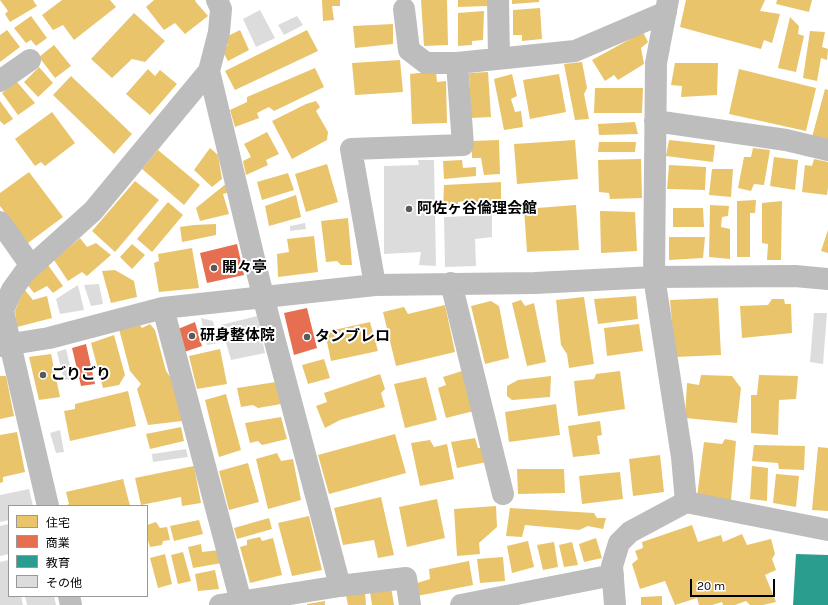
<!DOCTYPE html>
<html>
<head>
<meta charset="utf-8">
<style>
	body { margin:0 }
	#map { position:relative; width:828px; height:605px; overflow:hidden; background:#fff; font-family:Karla,"Noto Sans JP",sans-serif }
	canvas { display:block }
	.legend { position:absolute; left:8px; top:505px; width:140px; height:92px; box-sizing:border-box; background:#fff; border:1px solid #999; margin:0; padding:5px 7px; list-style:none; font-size:12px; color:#000 }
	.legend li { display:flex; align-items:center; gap:8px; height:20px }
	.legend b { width:20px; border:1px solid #999 }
	.scale { position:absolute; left:690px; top:579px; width:85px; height:18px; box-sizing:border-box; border:2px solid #000; border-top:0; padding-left:5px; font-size:12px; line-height:14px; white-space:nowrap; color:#000; -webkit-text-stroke:3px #fff; paint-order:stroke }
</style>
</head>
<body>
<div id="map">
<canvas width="828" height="605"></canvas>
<ul class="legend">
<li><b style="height:11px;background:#e9c46a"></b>住宅</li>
<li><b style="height:11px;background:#e76f51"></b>商業</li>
<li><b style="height:11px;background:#2a9d8f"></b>教育</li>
<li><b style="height:11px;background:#dcdcdc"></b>その他</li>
</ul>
<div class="scale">20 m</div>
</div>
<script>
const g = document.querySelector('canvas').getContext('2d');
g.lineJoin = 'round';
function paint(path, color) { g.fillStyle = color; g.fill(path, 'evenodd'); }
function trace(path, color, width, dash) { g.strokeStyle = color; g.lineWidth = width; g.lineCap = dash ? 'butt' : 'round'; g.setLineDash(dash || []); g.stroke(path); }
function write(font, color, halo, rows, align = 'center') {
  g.font = font + ' Karla,"Noto Sans JP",sans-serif'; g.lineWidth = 4; g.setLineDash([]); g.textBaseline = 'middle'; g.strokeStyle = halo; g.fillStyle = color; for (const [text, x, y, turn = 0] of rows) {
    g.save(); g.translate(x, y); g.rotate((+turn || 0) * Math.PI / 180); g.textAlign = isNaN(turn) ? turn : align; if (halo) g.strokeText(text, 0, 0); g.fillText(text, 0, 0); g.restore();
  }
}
const homes = new Path2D(`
	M0 0H33L37 6 10 22 5 14 8 11Z
	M62 0H110L116 7 74 40 63 25 53 30 42 15Z
	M154 0H196L195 1 208 16 185 34 175 23 164 30 146 7Z
	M322 0H340V6H332L334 20 323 21Z
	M421 0H447L448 45 424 46Z
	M458 0H487V6L458 7Z
	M512 0H539V2L512 4Z
	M686 0H765L760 11 780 14 772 43 764 40 761 49 680 27Z
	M777 0H812L809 12 776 4Z
	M540 8 542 39 522 41V35H513V10Z
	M484 11 483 40 472 41V45L458 46V13Z
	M134 13 165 41 145 62 132 59 112 78 91 59Z
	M31 16 47 38 36 46 31 40 26 43 14 28Z
	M790 17 799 26 798 34 804 36 796 72 778 68Z
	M393 24V44L355 48 353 26Z
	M7 30 20 47 0 62V35Z
	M240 30 249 50 228 61 222 50 228 45 224 38Z
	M307 30 318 51 235 90 225 71Z
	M810 31 825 32 822 47 828 49 827 60 821 58 817 81 803 78Z
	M643 32 648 42 641 48 644 64 618 80 614 75 605 81 592 60Z
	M54 45 71 66 55 78 39 57Z
	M400 60 403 92 355 95 352 63Z
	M582 62 587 88 584 94 589 119 575 120 564 64Z
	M675 63H718L717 95 681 97 682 86 671 85Z
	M39 67 53 83 38 97 24 82Z
	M315 68 324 87 274 111 269 107 257 113 259 118 235 127 230 110 247 102V97Z
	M148 69 155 76 160 70 177 84 150 115 126 94Z
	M739 69 816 88 806 131 729 114Z
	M436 71 437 82 446 81 447 123 412 124 410 74Z
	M488 72 491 117 471 118 469 73Z
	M512 74 517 96 511 99 515 112 521 111 523 127 504 130 494 79Z
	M559 74 566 112 530 119 523 80Z
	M71 76 132 134 114 154 53 95Z
	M17 82 35 103 18 115 2 93Z
	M595 88H643L642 113H594Z
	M825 89 828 90V143L812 137Z
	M0 101 13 119 4 125 0 121Z
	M316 101 320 107 316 111 328 132 327 140 292 159 272 121 306 104Z
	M52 112 75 143 45 166 41 162 35 166 15 139Z
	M635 122 638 134 599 135 598 124Z
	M267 132 279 154 266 160 268 165 246 175 243 161 251 157 244 144Z
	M499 140 500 174 484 175 481 158H472V141Z
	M575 140 578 179 517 184 514 144Z
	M669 140 715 145 713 162 666 156Z
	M599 142H636L635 152H598Z
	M210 148 218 155 222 179 212 187 194 170Z
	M753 148 770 150 764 185 754 184 751 191 738 188 744 157H751Z
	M158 150 200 185 184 205 142 169Z
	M774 157 798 160 795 190 770 186Z
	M641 159 642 198 610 199 609 193 599 192 598 160Z
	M814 159 828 162V187L827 195 802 192 805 165 812 166Z
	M462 160 463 168 476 167V176L444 179 443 161Z
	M327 164 338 202 306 212 295 174Z
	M669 165 706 167 705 190 667 189Z
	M712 169H733L731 197 709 195Z
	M29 172 63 217 28 243 0 206V193Z
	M288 173 294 190 262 200 257 182Z
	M135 181 159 200 115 252 92 231Z
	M501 182V199L488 201 487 209H472V200L458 202V210L443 209 444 185Z
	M227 183 230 192 223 194 229 214 200 221 196 208Z
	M296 195 301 217 269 226 265 206Z
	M756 200 755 213H750V257H737V201Z
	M782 201 781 260H767L768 244 762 243V203Z
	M168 202 183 215 152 252 137 239Z
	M576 205 579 250 527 252 524 209Z
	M710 205 729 206 728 216 722 217 721 227 730 229V259L709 257Z
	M673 208H703L704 227H673Z
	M600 211 635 212 637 251 601 253Z
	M348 218 352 265H341L337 261 326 262 321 221Z
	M216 224V235L182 242 180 227 194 225Z
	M828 230V253L821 251Z
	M314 236 318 272 278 277 277 254 289 252 287 239Z
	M669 237H705L703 258 669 260Z
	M80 238 87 247 96 243 111 255 87 276 82 272 68 281 54 260Z
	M132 244 145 255 132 269 120 257Z
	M192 248 199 288 159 292 154 263 159 261 158 254Z
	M48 265 63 286 53 293 47 286 34 293 26 283Z
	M115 270 134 281 137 297 111 303 102 271Z
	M24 289 33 300 47 296 52 318 17 327 15 311Z
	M636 296 638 319 598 324 594 299Z
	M584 297 594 364 569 368 567 354 561 345 556 300Z
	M718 298 721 355 675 357 670 300Z
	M772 299H784L785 304H791L792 333 742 338 740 306 768 305Z
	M521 300 525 306 534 303 546 362 527 366 512 303Z
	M491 301 499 306 509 358 485 364 471 306Z
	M445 305 455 352 396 366 383 312 404 307 408 314Z
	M138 322 142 328 150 324 155 330 166 371 173 381 182 421 148 425 137 389 141 384 130 371 119 329Z
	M370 322 378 351 331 361 325 332Z
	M639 324 643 351 607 356 604 328Z
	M114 335 125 375 119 385 103 388 91 343Z
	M220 349 227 384 197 389 189 356Z
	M51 354 60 397 39 400 29 357Z
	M324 359 330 378 308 384 302 365Z
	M462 371 474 411 446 418 438 388 446 385 443 377Z
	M620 371 625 409 578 416 574 381 594 379 596 374Z
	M380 374 385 389 381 393 385 407 340 420 325 428 316 406 327 402 324 393Z
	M701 375 732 376 741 388 737 423 685 418 687 383 699 385Z
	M759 375 798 376 796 399 779 400 778 435 751 433V395H757Z
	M0 376H6L14 416 0 419Z
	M551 376 550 397 512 400 507 396V386L518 380Z
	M426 377 437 420 405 428 394 384Z
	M276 382 281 404 258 408 253 405 241 407 237 388Z
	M128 391 136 426 70 441 64 411 75 409V404Z
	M226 394 241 450 219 457 205 400Z
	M556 404 560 435 509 442 505 412Z
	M281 417 287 439 262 445 258 441 250 443 245 423Z
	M600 421 602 435 597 436 600 454 573 457 568 426Z
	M181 427 184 441 150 449 146 434Z
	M17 432 25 472 3 477V482L0 483V435Z
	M395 434 406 473 329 494 318 455Z
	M475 438 478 448H484L487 462 457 468 451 442Z
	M725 439 736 441 731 500 697 497 704 442 722 444Z
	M430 440 434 447 447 444 454 479 420 486 411 443Z
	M754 445 805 446 804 470 779 469 778 463 752 461Z
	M818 447 828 448V511L812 510Z
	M277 453 281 461 293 459 301 500 268 509 256 459Z
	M660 455 664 492 633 496 629 459Z
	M248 463 259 502 229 510 219 471Z
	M194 466 201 503 182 506 181 497 141 505 135 478Z
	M752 466 768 468 767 501 750 499Z
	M517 469H564L565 493 518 494Z
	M620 472 623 499 582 504 579 476Z
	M776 474 799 476 796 507 773 503Z
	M123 479 130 506H65L69 504 66 492Z
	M381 497 394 555 378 558 374 540 343 545 334 508Z
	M437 499 445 538 407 547 399 507Z
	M496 506 497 527 479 543 480 554 457 556 454 509Z
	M510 508 594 513 597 518H606L603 529 588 526 579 530 525 525 522 537 506 536Z
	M309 516 322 570 292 576 278 523Z
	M269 518 272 529 237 539 234 528Z
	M199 520 203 534 174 541 170 526Z
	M156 522 160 528 167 527 170 540 163 541 162 545 150 547 147 537V525Z
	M692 525 698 542 721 535 723 542 742 534 747 545 771 539 775 554 772 559 776 570 765 575 776 602 763 605H750L746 601 735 605H723L722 602 712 605H699L697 598 675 605 665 581 640 589 632 564 638 559 635 551 643 548 642 542Z
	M260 537 262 541 273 538 282 575 250 583 240 547 247 545V540Z
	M596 538 602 558 584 562 579 544Z
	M528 541 534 567 512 573 507 546Z
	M554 542 558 567 543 570 537 545Z
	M572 542 578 565 564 567 559 545Z
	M201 544 202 552 219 550 222 563 193 568 188 547Z
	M183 552 191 581 178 584 171 555Z
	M165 554 172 584 158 588 150 558Z
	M503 557 505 581 480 583 477 559Z
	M469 561 473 585 417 596 414 584 430 579 429 569Z
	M215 570 219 589 198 591 195 574Z
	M391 587 394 605H372L370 592Z
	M365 592 366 605H348L346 595Z
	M662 596V605H641V597Z
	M325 601V605H307V604Z`);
const shops = new Path2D(`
	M237 244 244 275 207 283 200 253Z
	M307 308 317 348 294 355 284 313Z
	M195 322 202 346 184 352 178 329Z
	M86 344 95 384 81 386 72 348Z`);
const schools = new Path2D(`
	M796 554 828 555V605H793Z`);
const building = new Path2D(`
	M260 10 275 38 256 47 243 19Z
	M297 16 303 25 284 35 278 25Z
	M418 160H434L436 266 419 265 421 252 384 254V166L419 165Z
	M492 215V237L475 239 476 266 445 267 444 217Z
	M305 223 306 229 290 231V226Z
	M99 284 103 304 91 306 84 285Z
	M78 285 84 310 60 314 56 299Z
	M814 313H827L823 364 810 362Z
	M257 316 265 353 231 360 221 325Z
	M201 318 213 321 219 343 207 345Z
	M66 349 73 379 64 380 57 352Z
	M60 430 64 452 56 453 50 433Z
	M186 449 188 457 153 462 152 454Z
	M29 489 33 506H9V520L0 522V495Z
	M9 524V554L0 556V526Z
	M9 560V596H21L23 605H0V562Z
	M25 596H54L56 605H27Z`);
const minor = new Path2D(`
	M498 0 499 58
	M668 0 656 63 654 277 682 457 686 502
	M404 9 409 50 426 63H457
	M209 71 263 296 340 586
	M0 81 30 60
	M655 121 786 140 828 150
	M0 222 31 266
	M451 283 503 494
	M375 285 351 149 463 145 457 63 575 51 666 12
	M163 308 241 602
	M0 346 49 338 163 308 375 285 535 283 654 277 795 276 828 279
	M48 506 10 344 3 310 12 290 25 272 93 211 209 71 219 32 221 9 217 0
	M69 596 71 605
	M220 605 340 586 406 578 410 605
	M461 605 613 575
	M615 605 612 566 619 543 630 532 686 502 828 530`);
const markers = [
	[409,209,4,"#595959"],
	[214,268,4,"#595959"],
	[192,336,4,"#595959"],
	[307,337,4,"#595959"],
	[43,375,4,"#595959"]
];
const poiNames = [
	["阿佐ヶ谷倫理会館",417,209],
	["開々亭",222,268],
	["研身整体院",200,336],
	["タンブレロ",315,337],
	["ごりごり",51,375]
];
paint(homes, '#e9c46a');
paint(shops, '#e76f51');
paint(schools, '#2a9d8f');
paint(building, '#dcdcdc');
trace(minor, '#bdbdbd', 22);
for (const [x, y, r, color] of markers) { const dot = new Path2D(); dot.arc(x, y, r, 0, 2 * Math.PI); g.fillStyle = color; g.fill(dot); trace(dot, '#fff', 1.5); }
write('bold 15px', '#000', '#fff', poiNames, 'left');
</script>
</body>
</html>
